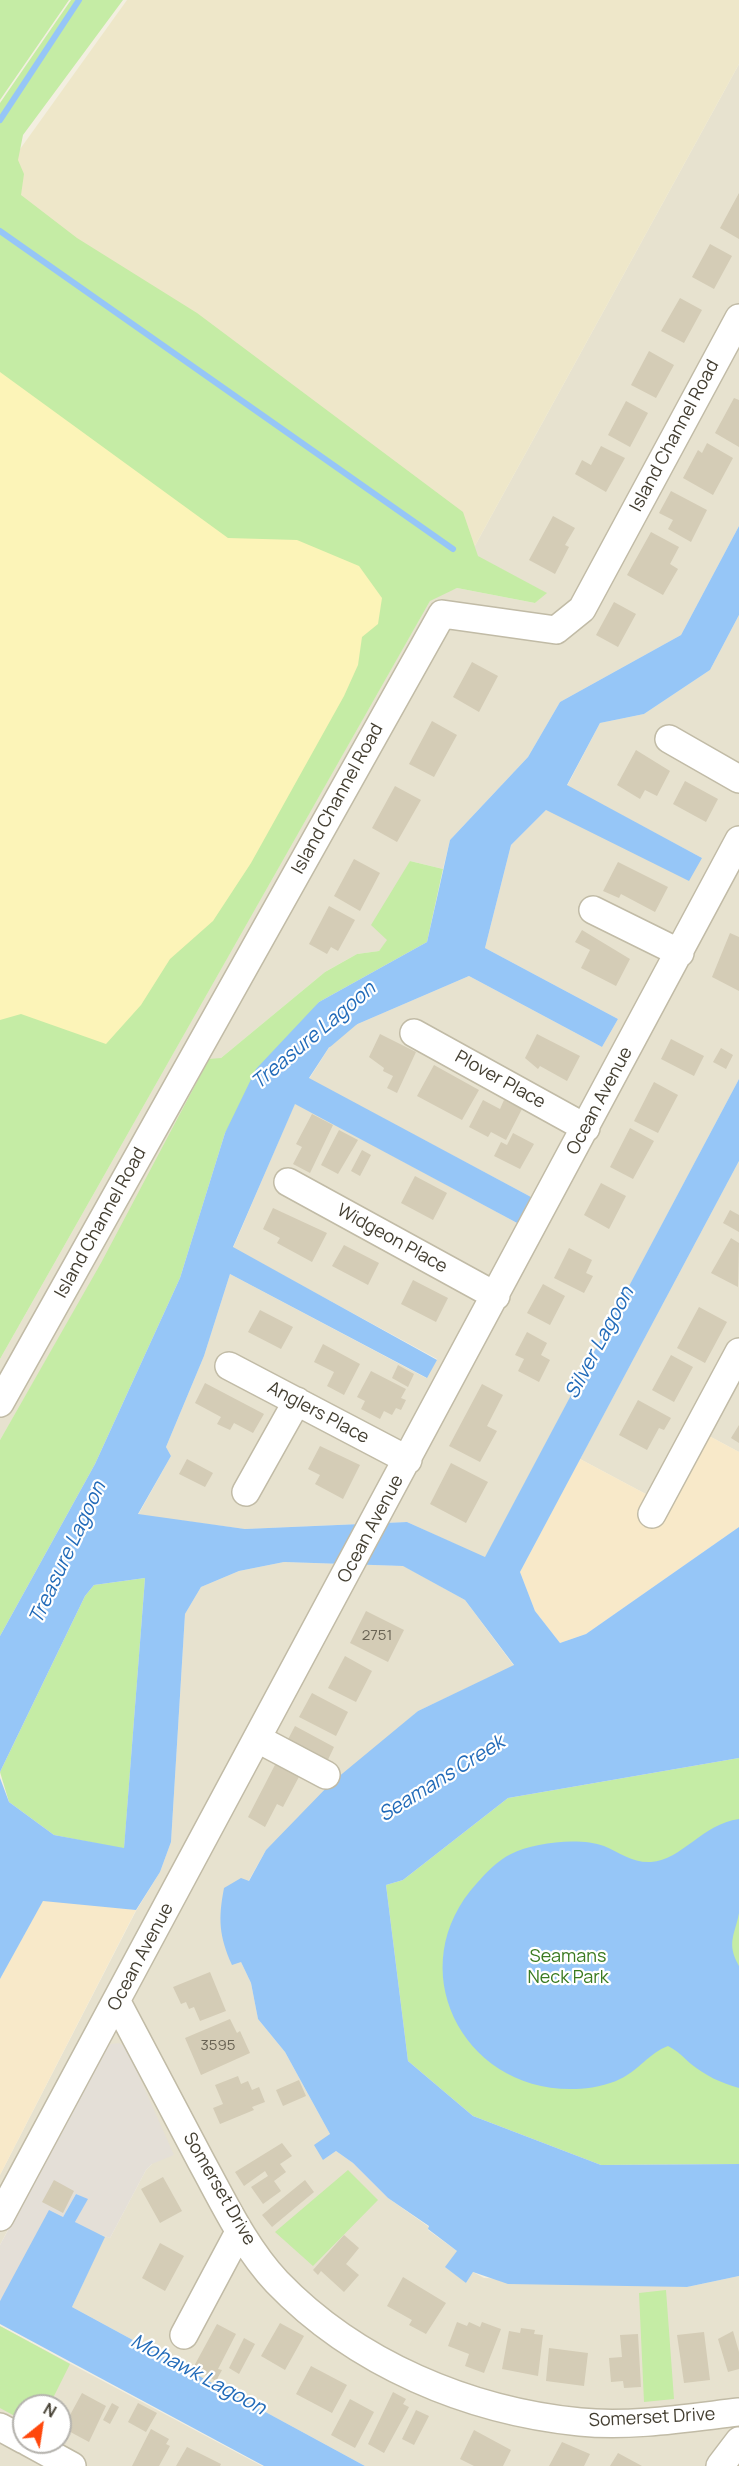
<!DOCTYPE html>
<html>
<head>
<meta charset="utf-8">
<style>
	body { margin:0 }
	#map { position:relative; width:739px; height:2466px; overflow:hidden; background:#f3efe1; font-family:Manrope,sans-serif }
	canvas { display:block }
	.north { position:absolute; left:12px; top:2394px; width:60px; height:60px; box-sizing:border-box; background:#fff; border:2px solid #b4b2ad; border-radius:50%; rotate:30deg; font-size:16px; font-weight:700; line-height:24px; text-align:center; color:#443f32 }
	.north::after { content:''; display:block; margin:auto; width:21px; height:27px; background:#ff480c; clip-path:polygon(50% 0,100% 100%,50% 72%,0 100%) }
</style>
</head>
<body>
<div id="map">
<canvas width="739" height="2466"></canvas>
<div class="north">N</div>
</div>
<script>
const g = document.querySelector('canvas').getContext('2d');
g.lineJoin = 'round';
function paint(path, color) { g.fillStyle = color; g.fill(path, 'evenodd'); }
function trace(path, color, width, dash) { g.strokeStyle = color; g.lineWidth = width; g.lineCap = dash ? 'butt' : 'round'; g.setLineDash(dash || []); g.stroke(path); }
function write(font, color, halo, rows, align = 'center') {
  g.font = font + ' Manrope,sans-serif'; g.lineWidth = 4.5; g.setLineDash([]); g.textBaseline = 'middle'; g.strokeStyle = halo; g.fillStyle = color; for (const [text, x, y, turn = 0] of rows) {
    g.save(); g.translate(x, y); g.rotate((+turn || 0) * Math.PI / 180); g.textAlign = isNaN(turn) ? turn : align; if (halo) g.strokeText(text, 0, 0); g.fillText(text, 0, 0); g.restore();
  }
}
const residential = new Path2D(`
	M739 64V526L681 635 560 702 528 757 450 840 443 869 410 861 388 940 379 951 357 954 325 972 221 1058 0 1440V1359L432 597 457 588 535 603 546 593 471 553Z
	M739 615V1079L485 1558 407 1522 245 1529 138 1515 171 1456 166 1447 204 1356 230 1274 426 1378 437 1359 233 1248 295 1103 519 1224 531 1197 309 1079 339 1032 469 976 602 1047 618 1019 485 948 511 845 546 810 702 858 567 786 600 723 644 714 710 670Z
	M739 1161V1452L696 1429 657 1500 580 1459Z
	M284 1562 404 1566 465 1600 514 1666 418 1711 266 1850 248 1882 241 1962 251 1983 258 2019 285 2052 330 2134 323 2160 336 2151 353 2163 388 2198 429 2227 428 2230 457 2251 466 2283 473 2272 484 2278 687 2287 739 2276V2466H365L72 2307 104 2237 82 2228 110 2238 146 2170 152 2164 18 2210 0 2245V2175L136 1911 160 1872 171 1842 185 1614 201 1587 239 1571Z
	M0 2326 262 2466H0ZM24 2406H60V2442H24Z`);
const commercial = new Path2D(`
	M696 1429 739 1452V1527L586 1634 560 1643 535 1611 520 1572 580 1459 657 1500Z
	M43 1900 136 1910 0 2175V1979Z`);
const industrial = new Path2D(`
	M119 2043 126 2047 174 2155 152 2164 146 2170 110 2238 82 2228 75 2222 87 2200 76 2194 63 2217 0 2301V2245L105 2050 111 2044Z`);
const education = new Path2D(`
	M127 0H739V64L471 553 0 209V177Z`);
const green = new Path2D(`
	M0 0H69L0 100Z
	M71 0H123L23 135 18 160 24 174 21 195 77 238 197 313 463 512 478 556 547 593 535 603 457 588 430 601 0 1359V103Z
	M410 861 443 869 427 942 319 1002 225 1133 180 1278 95 1464 0 1636V1440L101 1263 209 1059 221 1058 325 972 357 954 379 951 387 940 371 925Z
	M145 1578 124 1849 54 1835 9 1802 0 1772 85 1596 94 1585Z
	M739 1758V2164L601 2165 473 2116 408 2061 386 1885 403 1880 508 1798Z
	M348 2170 378 2200 313 2266 275 2232Z
	M666 2290 674 2399 644 2402 639 2293Z
	M0 2326 70 2364 49 2406H24V2421L0 2408Z`);
const sand = new Path2D(`
	M0 372 228 538 297 540 359 566 382 598 378 624 362 637 358 665 344 696 251 863 213 921 170 959 141 1005 106 1044 21 1014 0 1020Z`);
const water = new Path2D(`
	M739 526V615L710 670 644 714 600 723 567 785 702 858 689 881 546 810 511 845 485 948 618 1019 602 1047 469 976 339 1032 309 1078 531 1197 519 1224 295 1104 233 1247 437 1360 427 1378 230 1274 204 1356 166 1447 171 1456 138 1514 245 1529 407 1522 485 1557 739 1079V1161L520 1572 535 1611 560 1643 586 1634 739 1527V1758L508 1798 403 1880 386 1885 408 2061 473 2116 601 2165 739 2164V2276L687 2287 508 2284 473 2272 466 2283 445 2267 457 2251 428 2229 429 2226 388 2198 353 2163 336 2151 323 2160 314 2145 330 2134 285 2052 258 2019 251 1983 241 1962 232 1965C219 1936 218 1919 224 1888L241 1878 249 1881 266 1850 331 1783 418 1711 514 1665 465 1600 403 1566 284 1562 239 1571 201 1587 185 1614 171 1842 160 1872 136 1910 43 1901 0 1979V1778L9 1802 54 1835 124 1848 145 1578 94 1585 85 1596 0 1772V1636L95 1464 180 1278 225 1133 256 1069 319 1002 427 942 450 840 528 757 560 702 681 635Z
	M739 1819C739 1844 739 1890 739 1913 735 1935 726 1943 739 1966V2088C721 2083 706 2076 691 2064 683 2057 678 2051 668 2046 649 2053 638 2071 620 2079 609 2085 588 2089 576 2089 463 2093 399 1968 477 1883 486 1873 498 1860 511 1854 534 1842 580 1837 604 1846 620 1853 633 1863 651 1862 682 1860 702 1824 739 1819Z
	M76 2194 88 2199 75 2222 105 2237 72 2307 365 2466H264L0 2324V2301L49 2210 63 2217Z`);
const stream = new Path2D(`
	M0 120 79 0
	M0 231 453 549
	M329 1044 355 1022`);
const building = new Path2D(`
	M739 193V239L720 228Z
	M710 244 732 256 714 289 692 277Z
	M680 298 702 310 684 343 661 331Z
	M649 351 674 365 656 398 631 385Z
	M734 398 739 400V447L715 433Z
	M626 401 648 413 630 447 608 435Z
	M707 443 733 458 713 495 683 478 698 450 702 453Z
	M601 446 625 458 606 492 575 474 582 460 591 465Z
	M671 491 707 510 691 542 668 529 673 520 659 513Z
	M553 516 575 528 565 545 569 547 555 574 529 560Z
	M651 532 679 547 670 564 678 569 663 595 627 575Z
	M614 602 636 614 618 647 596 635Z
	M472 662 498 676 479 712 453 697Z
	M432 721 457 735 434 777 409 764Z
	M636 750 670 771 657 796 645 790 640 799 617 785Z
	M685 781 718 799 706 822 673 804Z
	M395 786 421 800 397 842 372 828Z
	M354 859 380 873 360 911 334 896Z
	M618 862 668 887 655 912 621 894 619 898 603 891Z
	M329 906 355 920 338 951 331 947 327 954 309 944Z
	M582 930 630 959 616 986 581 968 590 950 575 942Z
	M730 933 739 937V991L712 977Z
	M380 1034 416 1052 397 1093 387 1088 393 1076 383 1071 384 1068 369 1057Z
	M537 1034 580 1056 567 1081 540 1066 538 1069 525 1058Z
	M671 1039 704 1056 694 1076 661 1059Z
	M721 1048 733 1055 726 1069 713 1062Z
	M434 1065 479 1090 462 1120 417 1096Z
	M654 1082 678 1095 658 1133 634 1121Z
	M483 1100 500 1109 504 1100 522 1109 506 1140 491 1132 488 1137 469 1127Z
	M312 1114 333 1125 310 1173 293 1164 302 1147 296 1144Z
	M630 1128 654 1141 633 1179 610 1167Z
	M339 1130 358 1140 338 1174 321 1165Z
	M513 1133 534 1144 520 1169 494 1156 501 1142 507 1145Z
	M362 1150 371 1155 360 1176 351 1171Z
	M415 1176 447 1193 433 1220 401 1203Z
	M601 1183 626 1196 609 1229 584 1215Z
	M273 1208 327 1233 312 1262 277 1243 280 1238 263 1229Z
	M730 1210 739 1215V1232L723 1223Z
	M731 1238 739 1243 738 1287 711 1273Z
	M344 1245 379 1263 368 1285 332 1266Z
	M569 1248 592 1260 586 1273 593 1276 584 1293 554 1278Z
	M413 1280 448 1298 436 1322 401 1304Z
	M543 1284 565 1296 550 1325 527 1313Z
	M699 1307 727 1322 705 1363 677 1348Z
	M260 1310 293 1327 281 1349 248 1332Z
	M527 1332 547 1343 541 1355 550 1360 539 1382 518 1371 524 1359 515 1355Z
	M323 1344 360 1364 344 1395 327 1386 334 1372 314 1362Z
	M671 1355 693 1367 674 1402 652 1390Z
	M398 1365 414 1374 408 1387 392 1378Z
	M371 1371 406 1389 401 1398 406 1400 401 1410 396 1408 392 1415 384 1411 380 1419 361 1409 365 1401 357 1397Z
	M205 1383 264 1414 253 1433 234 1423 230 1430 217 1424 221 1417 195 1403Z
	M482 1384 503 1395 487 1426 497 1431 480 1462 449 1446Z
	M638 1400 671 1418 664 1430 659 1428 647 1450 619 1435Z
	M739 1425V1443L731 1438Z
	M320 1446 360 1465 343 1499 315 1484 320 1475 308 1469Z
	M187 1459 213 1473 205 1487 179 1474Z
	M451 1463 488 1482 466 1523 430 1504Z
	M366 1611 404 1630 388 1662 350 1643Z
	M345 1656 372 1671 356 1702 328 1688Z
	M312 1693 348 1712 336 1736 299 1717Z
	M295 1726 334 1747 325 1766 285 1745Z
	M277 1761 301 1773 283 1807 277 1804 265 1827 248 1817Z
	M210 1972 226 2011 200 2021 194 2007 189 2009 186 2002 181 2004 173 1987Z
	M230 2019 237 2033 240 2031 250 2053 201 2075 185 2038Z
	M238 2076 241 2084 248 2081 252 2090 259 2087 265 2102 252 2107 254 2110 220 2124 213 2108 223 2104 215 2085Z
	M299 2080 306 2096 283 2106 276 2090Z
	M282 2143 292 2156 280 2164 286 2172 274 2181 281 2191 263 2204 251 2187 268 2176 265 2171 244 2186 235 2172Z
	M163 2177 182 2211 160 2223 141 2189Z
	M54 2180 74 2191 63 2213 42 2202Z
	M305 2180 314 2192 272 2227 262 2215Z
	M344 2235 359 2248 346 2264 359 2275 344 2292 321 2271 318 2275 313 2270Z
	M160 2243 184 2256 165 2291 142 2278Z
	M403 2277 446 2303 426 2334 409 2325 412 2320 387 2306Z
	M457 2322 467 2326 469 2322 480 2327 482 2322 501 2329 484 2373 465 2366 469 2354 448 2346Z
	M280 2323 304 2336 285 2370 261 2356Z
	M217 2324 236 2334 218 2369 222 2370 216 2381 193 2368Z
	M521 2328 535 2330 534 2334 543 2335 538 2376 502 2369 509 2331 520 2333Z
	M733 2331 739 2352V2369L728 2372 718 2339Z
	M704 2332 710 2380 684 2383 677 2335Z
	M638 2334 641 2387 624 2388 623 2381 611 2382 609 2358 622 2357 620 2335Z
	M244 2338 255 2344 239 2374 229 2368Z
	M549 2348 588 2353 584 2386 546 2381Z
	M311 2366 347 2385 332 2413 296 2394Z
	M393 2392 406 2399 403 2404 409 2407 384 2453 368 2444Z
	M82 2393 106 2406 89 2442 63 2428Z
	M350 2399 374 2412 355 2448 331 2435Z
	M112 2403 119 2407 110 2424 103 2420Z
	M138 2403 157 2413 146 2432 128 2422Z
	M416 2410 429 2416 414 2445 402 2439Z
	M151 2429 169 2439 166 2444 170 2446 159 2466H132Z
	M474 2430 511 2450 503 2466H474L460 2459Z
	M562 2442 590 2454 584 2466H549Z
	M187 2447 221 2464 220 2466H176Z
	M618 2453 642 2466H610Z`);
const minor = new Path2D(`
	M669 739 739 779
	M593 910 680 953
	M414 1033 586 1128
	M288 1182 496 1296
	M229 1366 408 1460
	M0 1403 442 614 556 630 582 609 739 318
	M246 1492 297 1401
	M652 1514 739 1352
	M258 1739 326 1775
	M117 2002C145 2056 174 2109 202 2163 224 2203 245 2248 277 2282 356 2364 469 2411 580 2422 632 2427 687 2418 739 2412
	M0 2217 739 840
	M184 2335 239 2232
	M0 2427 24 2440
	M28 2442 72 2466
	M720 2466 739 2441`);
const numberNames = [
	["2751",377,1636],
	["3595",218,2046]
];
const streetNames = [
	["Island Channel Road",675,436,-62],
	["Island Channel Road",338,799,-61],
	["Plover Place",500,1080,29],
	["Ocean Avenue",600,1101,-62],
	["Island Channel Road",101,1223,-61],
	["Widgeon Place",392,1239,29],
	["Anglers Place",318,1413,28],
	["Ocean Avenue",371,1529,-62],
	["Ocean Avenue",141,1957,-62],
	["Somerset Drive",219,2189,60],
	["Somerset Drive",652,2418,-3]
];
const parkNames = [
	["Seamans",568,1957],
	["Neck Park",568,1978]
];
const waterNames = [
	["Treasure Lagoon",314,1036,-40],
	["Silver Lagoon",600,1343,-62],
	["Treasure Lagoon",68,1553,-65],
	["Seamans Creek",442,1779,-32],
	["Mohawk Lagoon",198,2375,28]
];
paint(residential, '#e7e2cf');
paint(commercial, '#f8e9c9');
paint(industrial, '#e4dfd7');
paint(education, '#eee7c9');
paint(green, '#c5eca5');
paint(sand, '#fcf4b8');
paint(water, '#96c6f7');
trace(stream, '#96c6f7', 6);
paint(building, '#d4ccb6');
trace(minor, '#c1bba6', 30);
trace(minor, '#fff', 27);
write('15px', '#686253', null, numberNames);
write('18px', '#443f32', '#fff', streetNames);
write('18px', '#3a7b20', '#fff', parkNames);
write('italic 20px', '#226bb9', '#fff', waterNames);
</script>
</body>
</html>
